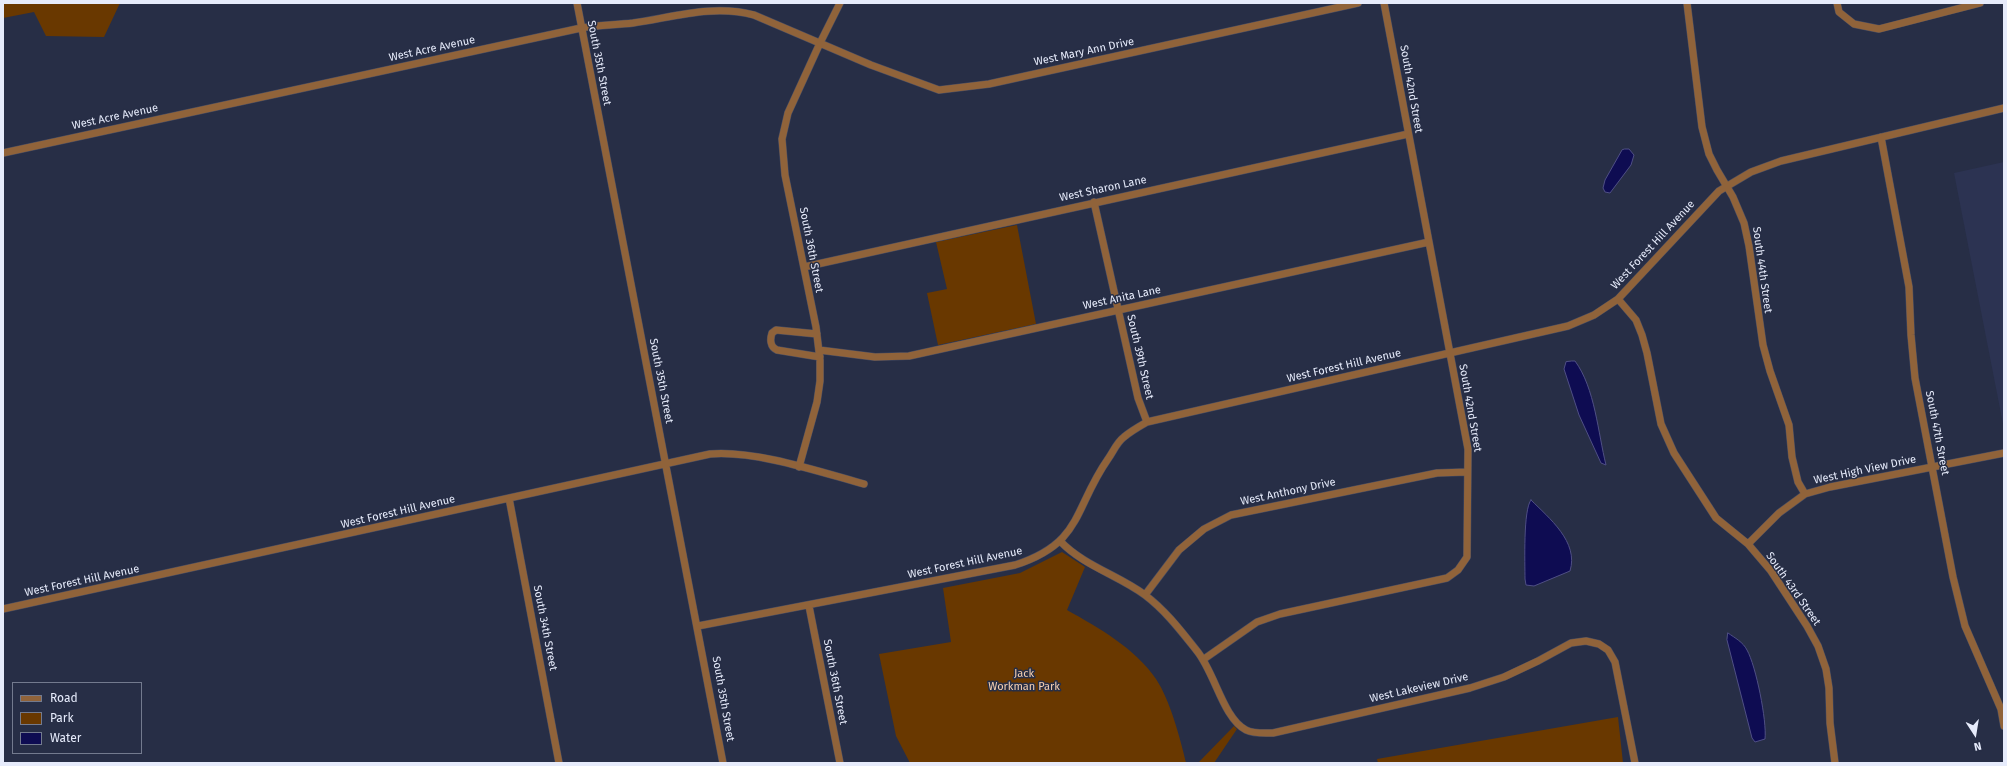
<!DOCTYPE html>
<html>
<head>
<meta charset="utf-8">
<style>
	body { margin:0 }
	#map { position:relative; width:2007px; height:766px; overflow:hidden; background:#272e46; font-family:"Fira Sans",sans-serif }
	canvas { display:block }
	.frame { position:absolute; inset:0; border:4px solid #e6ebfb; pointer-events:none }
	.legend { position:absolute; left:12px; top:682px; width:130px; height:72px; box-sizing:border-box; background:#272e46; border:1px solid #737a8e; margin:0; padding:5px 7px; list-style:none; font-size:12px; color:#e6ebfb }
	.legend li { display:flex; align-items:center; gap:8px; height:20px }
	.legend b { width:20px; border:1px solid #737a8e }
	.north { position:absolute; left:1955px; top:714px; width:40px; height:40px; -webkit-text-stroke:3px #272e46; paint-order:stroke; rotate:168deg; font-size:11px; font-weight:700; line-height:16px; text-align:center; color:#e6ebfb }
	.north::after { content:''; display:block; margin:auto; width:14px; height:18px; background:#e6ebfb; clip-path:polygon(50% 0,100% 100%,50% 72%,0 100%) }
</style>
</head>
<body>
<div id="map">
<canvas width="2007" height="766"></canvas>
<div class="frame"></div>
<ul class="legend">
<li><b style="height:5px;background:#90633a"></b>Road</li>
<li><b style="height:11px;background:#693800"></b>Park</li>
<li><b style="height:11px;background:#0e0c52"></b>Water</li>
</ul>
<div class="north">N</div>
</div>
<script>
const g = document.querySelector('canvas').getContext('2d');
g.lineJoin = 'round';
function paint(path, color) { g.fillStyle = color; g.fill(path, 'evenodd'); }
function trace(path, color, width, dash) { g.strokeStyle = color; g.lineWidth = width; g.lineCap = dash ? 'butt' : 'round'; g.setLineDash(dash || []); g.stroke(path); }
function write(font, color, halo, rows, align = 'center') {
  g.font = font + ' "Fira Sans",sans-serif'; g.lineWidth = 3; g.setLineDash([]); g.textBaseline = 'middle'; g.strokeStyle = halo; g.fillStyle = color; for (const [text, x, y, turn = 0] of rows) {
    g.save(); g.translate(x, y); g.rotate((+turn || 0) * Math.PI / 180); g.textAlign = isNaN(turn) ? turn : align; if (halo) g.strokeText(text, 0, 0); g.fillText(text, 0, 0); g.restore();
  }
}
const built = new Path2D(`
	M2004 162V429L1954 173Z`);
const green = new Path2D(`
	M3 3H120L104 37 46 36 34 12 3 18Z
	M1017 225 1036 324 938 345 927 293 947 289 936 242Z
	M1062 552 1085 567 1067 610C1099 628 1135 648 1156 679 1170 700 1180 738 1186 763H910L896 736 879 654 951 642 943 588 1020 573Z
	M1618 717 1623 763H1378L1377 759Z
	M1234 726 1237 729 1214 763H1198Z`);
const water = new Path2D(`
	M1625 149H1629L1634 155 1631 165 1610 193 1605 192 1603 188 1605 180 1622 150Z
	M1572 361H1575C1595 388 1598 433 1606 465L1601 463 1579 415 1564 369 1566 362Z
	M1531 500C1549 518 1579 542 1570 571L1534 586 1526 585 1525 579C1525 564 1523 509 1531 500Z
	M1728 633C1735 638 1743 642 1747 650 1756 666 1767 721 1765 739L1755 742 1752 738 1727 640Z`);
const street = new Path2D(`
	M577 3 723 763
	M1687 3 1702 127 1709 154 1717 170 1733 197 1744 223 1749 246 1763 345 1770 371 1789 425 1792 457 1798 482 1805 494
	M1837 3 1839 12 1854 24 1879 29 1980 3
	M1881 137 1909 287 1911 335 1915 378 1953 577 1965 626 2001 709 2004 726
	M3 153 581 28C598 25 616 25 633 23 674 17 713 4 754 15L871 65 939 90 989 84 1358 3
	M1094 202 1138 398 1147 422
	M804 267 1408 134
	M1618 299 1636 320 1642 335 1647 353 1661 424 1674 453 1716 518 1748 544 1771 571 1807 626 1818 646 1826 669 1829 688 1830 723 1835 763
	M817 334 776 330 772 333C770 339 770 347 777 350L820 357
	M819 350 875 357 909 356 1429 242
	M799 467 817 402 820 381V360L816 327 785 175 782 139 788 113 820 43 840 3
	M509 498 559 763
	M1060 541C1084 566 1118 575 1145 595 1166 611 1181 631 1197 651 1215 673 1223 718 1246 730 1254 734 1264 733 1273 733L1470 688 1504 677 1538 661 1571 643 1586 641 1599 644 1608 650 1615 662 1635 763
	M1748 544 1779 513 1805 494 1830 487 2004 453
	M1145 595 1179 550 1204 529 1231 515 1437 473 1467 472
	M809 606 840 763
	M3 609 710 454C755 450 820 472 864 484
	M698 626 1015 565C1083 543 1073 509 1108 459 1113 452 1117 442 1124 437 1131 431 1140 426 1147 422L1568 326 1594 315 1618 299 1719 191 1751 172 1781 161 2004 108
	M1204 659 1257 622 1280 614 1447 578 1458 570 1467 557 1468 449 1384 3`);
const streetNames = [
	["West Acre Avenue",432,49,-12],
	["West Mary Ann Drive",1084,52,-12],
	["South 35th Street",599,63,79],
	["South 42nd Street",1411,89,80],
	["West Acre Avenue",115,117,-12],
	["West Sharon Lane",1103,189,-12],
	["West Forest Hill Avenue",1653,245,-47],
	["South 36th Street",811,250,79],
	["South 44th Street",1762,270,82],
	["West Anita Lane",1122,298,-12],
	["South 39th Street",1140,357,77],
	["West Forest Hill Avenue",1344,366,-13],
	["South 35th Street",661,381,79],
	["South 42nd Street",1470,408,80],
	["South 47th Street",1937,433,79],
	["West High View Drive",1865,470,-12],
	["West Anthony Drive",1288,492,-12],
	["West Forest Hill Avenue",398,512,-13],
	["West Forest Hill Avenue",965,563,-12],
	["West Forest Hill Avenue",82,581,-12],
	["South 43rd Street",1793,589,55],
	["South 34th Street",545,628,79],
	["South 36th Street",835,682,79],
	["West Lakeview Drive",1419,688,-13],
	["South 35th Street",723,699,80]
];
const parkNames = [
	["Jack",1024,674],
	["Workman Park",1024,687]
];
paint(built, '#2c3352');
paint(green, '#693800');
paint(water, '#0e0c52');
trace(water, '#4f4f85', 1);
trace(street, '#464c63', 8);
trace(street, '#90633a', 7);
write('11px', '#e6ebfb', '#272e46', streetNames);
write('11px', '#f6d0b0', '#272e46', parkNames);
</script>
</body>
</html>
